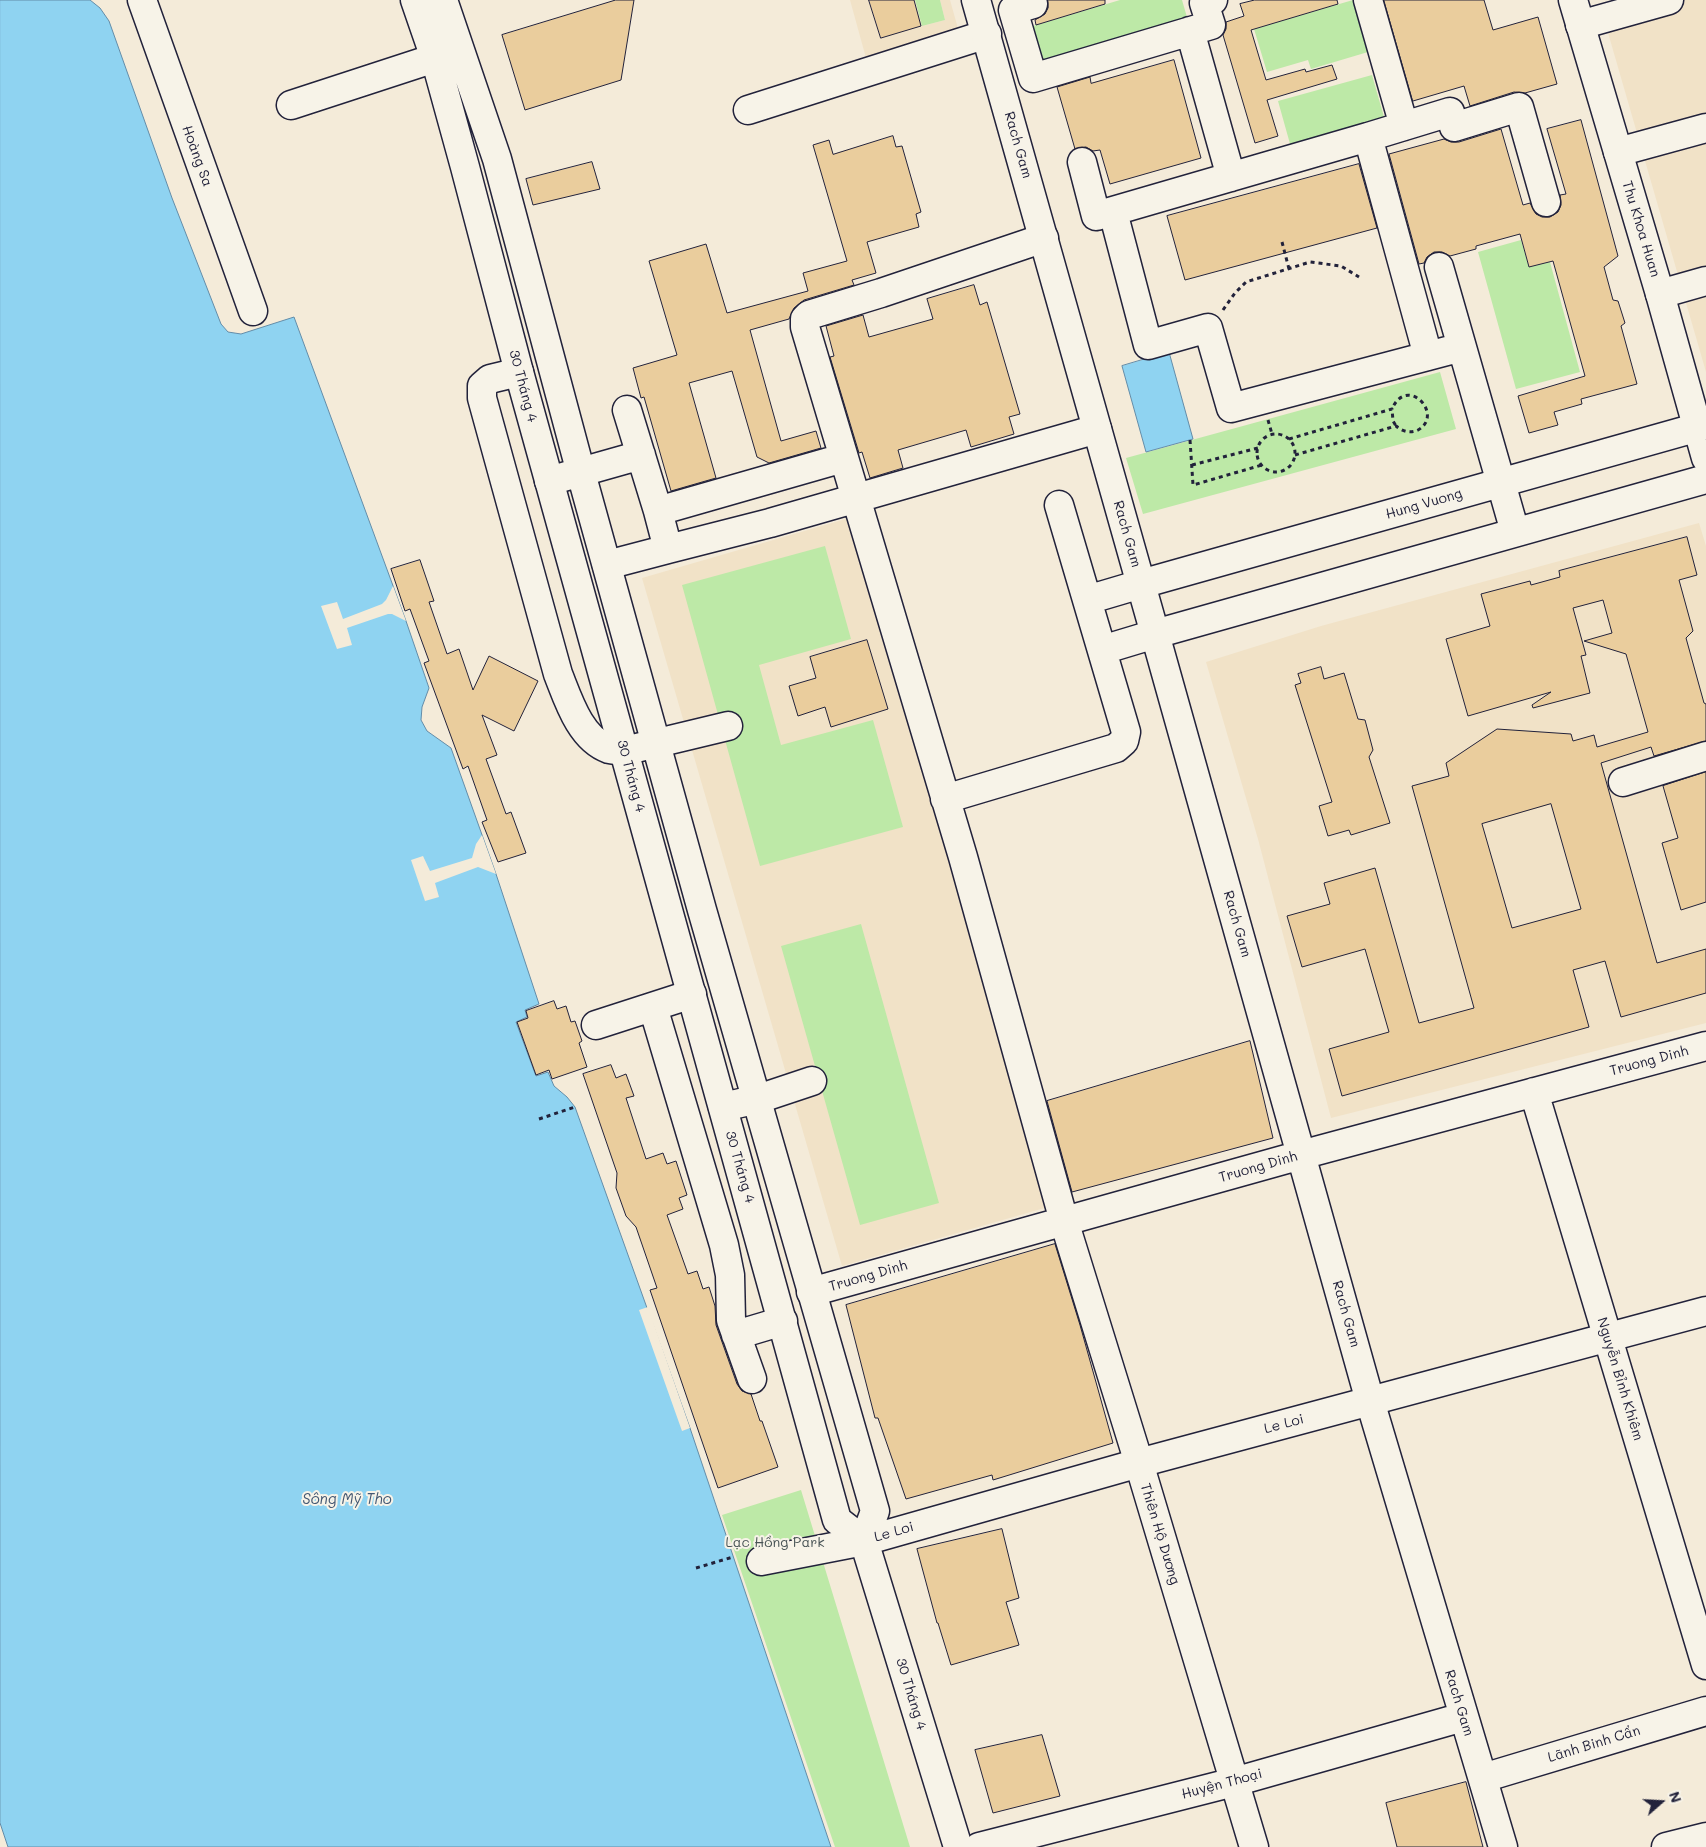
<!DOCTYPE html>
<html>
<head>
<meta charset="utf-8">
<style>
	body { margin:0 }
	#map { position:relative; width:1706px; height:1847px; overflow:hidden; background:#f4ebd9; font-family:Mali,sans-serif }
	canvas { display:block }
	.north { position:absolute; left:1636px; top:1777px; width:50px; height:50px; -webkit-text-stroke:4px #f7f3e8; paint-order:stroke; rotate:71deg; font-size:14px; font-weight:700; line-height:20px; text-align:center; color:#22223b }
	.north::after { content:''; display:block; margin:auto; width:18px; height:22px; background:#22223b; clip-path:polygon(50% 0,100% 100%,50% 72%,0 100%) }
</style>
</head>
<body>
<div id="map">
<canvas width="1706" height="1847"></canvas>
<div class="north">N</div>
</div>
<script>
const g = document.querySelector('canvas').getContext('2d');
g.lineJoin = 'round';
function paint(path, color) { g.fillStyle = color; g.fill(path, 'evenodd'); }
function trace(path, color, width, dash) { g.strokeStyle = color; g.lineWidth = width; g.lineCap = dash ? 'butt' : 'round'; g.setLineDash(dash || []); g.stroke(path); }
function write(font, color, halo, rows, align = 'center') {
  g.font = font + ' Mali,sans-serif'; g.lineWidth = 4; g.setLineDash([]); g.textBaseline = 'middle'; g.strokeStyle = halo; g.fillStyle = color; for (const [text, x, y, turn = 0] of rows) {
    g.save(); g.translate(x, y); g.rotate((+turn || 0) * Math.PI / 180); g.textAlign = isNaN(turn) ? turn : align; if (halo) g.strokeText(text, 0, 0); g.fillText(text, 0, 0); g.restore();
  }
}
const built = new Path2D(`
	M850 0H869L881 38 921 26 914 0 922 26 945 20 940 0H950L959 32 866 58Z
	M1617 0H1706V372L1600 5Z
	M856 516 1055 1205 842 1266 642 578Z
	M1699 523 1706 546V1023L1331 1118 1258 839 1206 662 1321 626Z`);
const green = new Path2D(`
	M915 0H940L945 20 922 26Z
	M1120 0H1182L1191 31 1038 76 1023 29Z
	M1353 0 1368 52 1311 69 1308 60 1267 72 1254 29Z
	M1372 75 1386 124 1292 151 1278 101Z
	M1521 240 1529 267 1550 262 1580 372 1516 389 1478 252Z
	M1440 372 1456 429 1143 514 1126 458Z
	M825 546 851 639 759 665 781 745 873 720 903 827 760 866 682 585Z
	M861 924 939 1203 860 1225 781 946Z
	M801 1490 910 1847H835L722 1515Z`);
const water = new Path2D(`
	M0 0H90L100 8 109 21 172 198 221 324 228 332 241 334 294 317 406 621 429 688 422 707 421 720 427 731 451 748 496 874 539 1004 525 1010 527 1017 516 1022 536 1076 548 1072 554 1086 567 1097 575 1107 690 1428 831 1847H8L0 1823Z
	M1169 352 1193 439 1146 452 1122 366Z`);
const pier = new Path2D(`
	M393 586 406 621 392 614H388L347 628 352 645 337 649 321 606 337 602 343 619 382 604 386 600Z
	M482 835 496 874 478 867 435 883 439 897 425 901 411 860 423 856 430 871 472 858 476 844Z
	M648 1307 690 1428 682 1431 639 1310Z`);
const building = new Path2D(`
	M616 0H634L621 80 525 110 502 35Z
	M869 0H914L921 26 881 38Z
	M1048 0H1105V4L1036 25 1035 20 1045 14 1048 8Z
	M1255 0H1337L1338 4 1251 30 1266 80 1305 69 1306 72 1332 65 1337 79 1267 100 1278 136 1255 143 1223 35 1226 29V22L1244 16 1240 4Z
	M1384 0H1484L1493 30 1538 17 1557 84 1525 93 1514 92 1470 106 1464 86 1413 101Z
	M1174 60 1201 158 1110 184 1100 150 1093 151 1086 147 1075 149 1057 87 1090 77 1091 83Z
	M1581 120 1618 256 1604 267 1613 300 1618 301 1625 323 1621 326 1637 384 1581 399 1582 404 1554 412 1558 425 1529 433 1518 396 1585 376 1553 261 1529 267 1520 234 1476 246V249L1450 256 1442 252H1434L1427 257 1424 263 1419 264 1389 154 1444 139 1451 142H1459L1501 129 1523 205 1530 203 1536 214 1542 217H1550L1558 212 1561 205 1560 195 1566 194 1547 129Z
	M893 136 896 147 902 146 921 212 916 214 919 227 867 242 876 273 852 280 854 285 804 300 794 308 789 319 750 330 781 441 816 431 821 448 769 463 757 457 732 371 689 383 716 478 671 491 644 397 641 398 633 368 677 355 649 261 706 244 727 313 808 291 803 273 847 261 813 145 829 140 833 154Z
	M592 162 600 189 533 205 526 179Z
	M1359 164 1377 228 1185 280 1167 216Z
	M974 285 980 305 987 302 1020 414 1009 417 1014 434 971 447 966 430 898 450 903 468 870 478 862 452 859 453 830 357 834 356 826 326 863 315 869 337 933 319 927 299Z
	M1687 537 1697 575 1679 580 1693 631 1686 638 1704 703 1706 704V741L1654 756 1651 747 1601 763 1657 963 1706 949V993L1621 1017 1605 961 1573 970 1589 1027 1342 1096 1329 1049 1389 1032 1365 949 1302 967 1287 916 1330 904 1324 883 1375 868 1419 1023 1474 1008 1412 786 1449 776 1446 763 1497 729 1571 734 1573 741 1594 735 1597 747 1648 732 1626 654 1584 641 1612 633 1603 600 1573 608 1586 655 1581 656 1590 693 1533 708 1532 705 1551 692 1468 716 1446 639 1490 626 1481 594 1530 581 1531 585 1560 577 1559 571ZM1551 804 1581 909 1512 928 1482 824Z
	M420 560 434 601 429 602 447 654 459 649 473 690 489 656 538 681 514 731 482 715 497 755 486 759 506 814 511 812 526 853 498 862 482 822 487 820 468 766 463 769 424 663 429 661 410 609 405 611 391 569Z
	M867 640 888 709 831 727 825 707 798 716 789 686 816 678 810 657Z
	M1321 667 1324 679 1344 673 1358 719 1365 720 1373 750 1369 757 1390 823 1351 835 1349 830 1328 836 1319 806 1332 802 1295 685 1301 683 1298 674Z
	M1706 772V902L1681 910 1662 843 1678 838 1663 786Z
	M554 1001 557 1009 566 1006 571 1022 575 1021 582 1041 579 1043 587 1067 552 1079 549 1070 536 1075 517 1022 528 1018 526 1011Z
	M1250 1041 1273 1138 1072 1192 1047 1101Z
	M611 1065 616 1078 626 1074 634 1096 626 1098 646 1159 663 1153 667 1164 676 1161 687 1195 679 1198 683 1209 667 1215 688 1274 697 1271 703 1289 709 1287 715 1306 716 1325 737 1384 742 1391 751 1394 760 1421H762L778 1467 718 1488 650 1290 657 1288 636 1227 626 1216 616 1188 617 1173 583 1074Z
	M1055 1244 1080 1325 1113 1443 993 1480 992 1475 906 1499 878 1418H875L846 1305Z
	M1002 1529 1019 1598 1006 1602 1019 1645 951 1665 938 1623H937L917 1549Z
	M1042 1735 1060 1796 993 1813 975 1750Z
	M1466 1782 1483 1847H1397L1386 1803Z`);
const path = new Path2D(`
	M1282 242 1289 269
	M1223 310 1235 293 1246 282 1310 262 1341 266 1359 277
	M1268 420 1272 434
	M1257 453a19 19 0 1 1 38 0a19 19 0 1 1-38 0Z
	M1289 439 1392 409 1393 421 1396 426
	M1190 440 1193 485 1262 465
	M1295 455 1396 426C1402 431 1410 434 1418 430 1445 415 1407 374 1392 409
	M1192 465 1258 448
	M539 1119 575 1107
	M696 1568 733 1557`);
const minor = new Path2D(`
	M1368 0 1404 126
	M1033 4 1013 10 1033 78 1211 25 1204 3 1213 0
	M1580 25 1669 0
	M1190 31 1231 177
	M291 105 435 58
	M748 110 987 34
	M1368 137 1450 112 1454 127 1519 107 1546 202
	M1618 152 1706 128
	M1082 162 1096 216 1368 137 1428 356
	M1113 212 1148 345 1208 328 1231 408 1462 347
	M1044 238 881 293 809 315 805 319V327L963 857 1064 1221 1139 1463 1254 1847
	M1439 267 1501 483
	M1660 294 1706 281
	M519 372 490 379 482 386V398L558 674C568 699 580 739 609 749 613 750 620 750 624 751L728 726
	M627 410 658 511 843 458
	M549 481 641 455
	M658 511 668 549 770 523 1097 429
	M607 565 668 549
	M1087 600 1141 584
	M1102 650 1155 634 1370 1401 1503 1847
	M1623 782 1706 756
	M945 799 1116 748 1124 741 1126 732 1059 505
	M653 1007 724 1245 730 1275 731 1320 752 1379
	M596 1025 692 994
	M1534 1092 1706 1665
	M723 1107 758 1099 812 1081
	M811 1292 1301 1155 1706 1046
	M736 1335 783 1321
	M761 1561 864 1541
	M1483 1778 1706 1711
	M979 1847 1234 1782 1463 1717
	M1666 1847 1706 1837`);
const major = new Path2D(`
	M142 0 253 311
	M415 0 435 58 465 167 519 372 837 1520 864 1541 958 1847
	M443 0 497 159 581 473 702 910 875 1511 864 1541
	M976 0 1155 634 1706 479
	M1573 0 1660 294 1706 458
	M1501 483 1515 532
	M1141 584 1706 425
	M864 1541 1139 1463 1706 1311`);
const streetNames = [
	["Rach Gam",1018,145,74],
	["Hoàng Sa",197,156,70],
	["Thu Khoa Huan",1641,229,73],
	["30 Tháng 4",523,386,75],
	["Hung Vuong",1424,504,-16],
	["Rach Gam",1127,534,74],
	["30 Tháng 4",631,776,75],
	["Rach Gam",1237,924,74],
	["Truong Dinh",1649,1061,-15],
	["30 Tháng 4",740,1167,74],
	["Truong Dinh",1258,1167,-16],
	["Truong Dinh",868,1276,-16],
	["Rach Gam",1346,1314,74],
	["Nguyễn Bỉnh Khiêm",1620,1379,73],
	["Le Loi",1284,1424,-15],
	["Le Loi",894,1532,-16],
	["Thiên Hộ Dương",1160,1534,73],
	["30 Tháng 4",911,1694,73],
	["Rach Gam",1459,1703,73],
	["Lãnh Binh Cẩn",1594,1744,-17],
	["Huyện Thoại",1222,1784,-15]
];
const parkNames = [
	["Lạc Hồng Park",775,1543]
];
const waterNames = [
	["Sông Mỹ Tho",347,1499]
];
paint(built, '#f1e2c7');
paint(green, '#bde9a7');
paint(water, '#8fd3f1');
trace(water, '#638ca8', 1);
paint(pier, '#f4ebd9');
paint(building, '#eacd9d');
trace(building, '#22223b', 1);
trace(minor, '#22223b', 31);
trace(major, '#22223b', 31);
trace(path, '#22223b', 3, [4, 4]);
trace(minor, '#f7f3e8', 28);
trace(major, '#f7f3e8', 28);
write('14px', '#22223b', '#f7f3e8', streetNames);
write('14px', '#495456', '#f7f3e8', parkNames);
write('italic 15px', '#435772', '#f7f3e8', waterNames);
</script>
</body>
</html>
